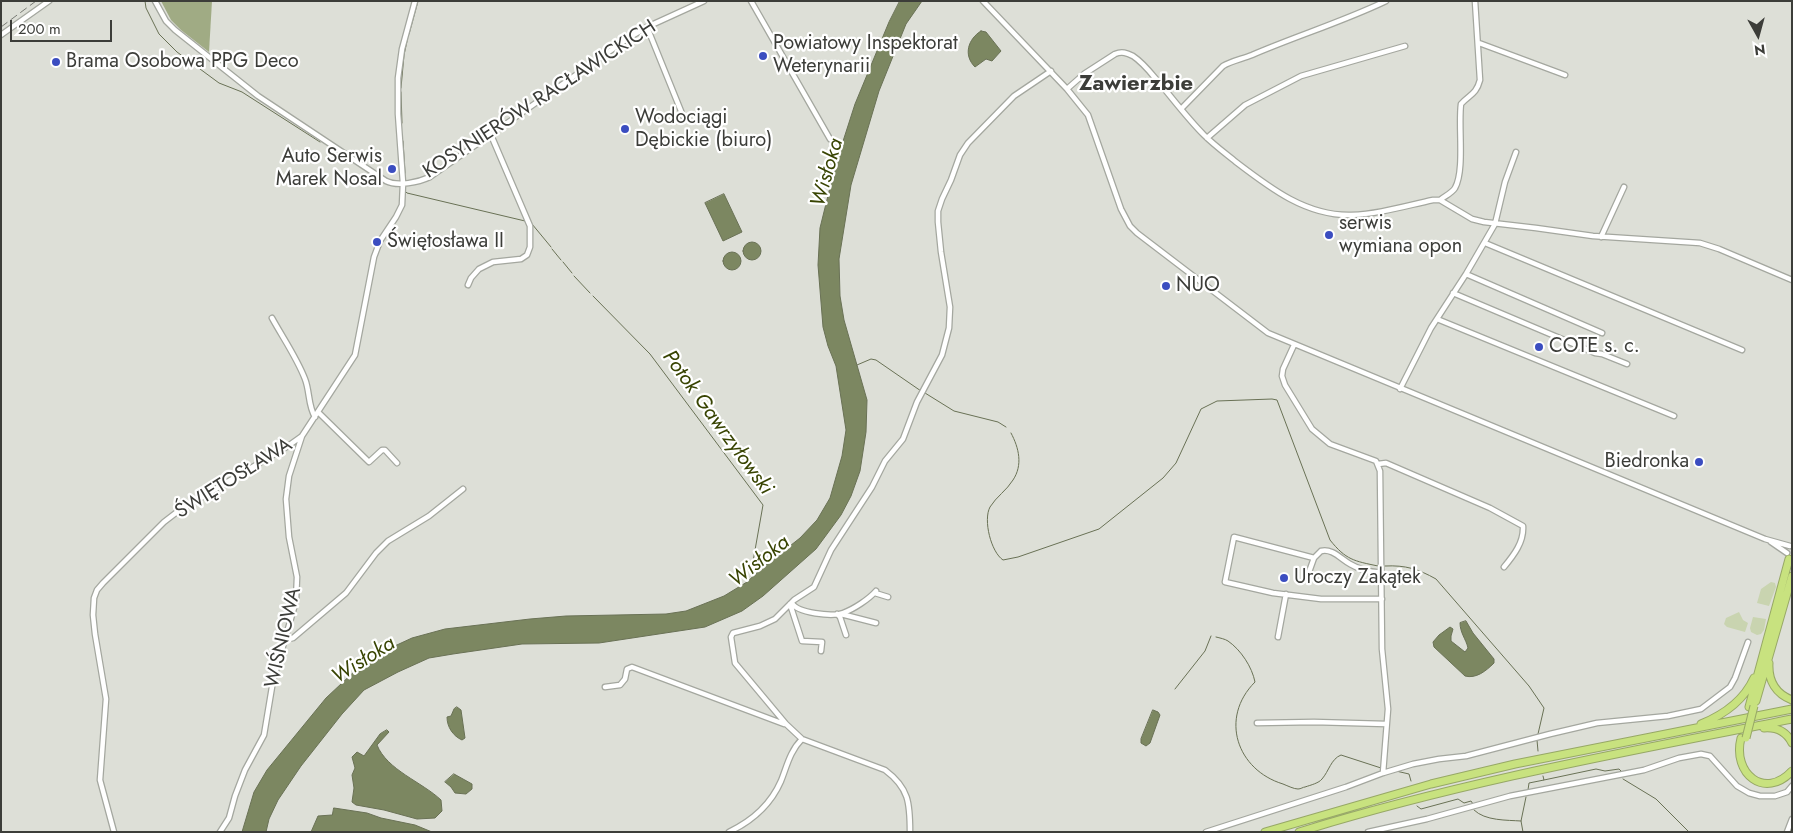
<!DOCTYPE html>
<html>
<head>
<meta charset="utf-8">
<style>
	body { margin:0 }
	#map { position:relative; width:1793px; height:833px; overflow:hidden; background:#dddfd7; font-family:Jost,sans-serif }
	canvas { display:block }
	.frame { position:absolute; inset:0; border:2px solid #3c3d39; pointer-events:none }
	.north { position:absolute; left:1733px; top:10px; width:50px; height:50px; -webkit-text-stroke:4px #fff; paint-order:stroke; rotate:173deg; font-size:14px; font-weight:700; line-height:20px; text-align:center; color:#3c3d39 }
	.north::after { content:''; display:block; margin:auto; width:18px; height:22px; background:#3c3d39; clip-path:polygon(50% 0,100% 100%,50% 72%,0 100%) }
	.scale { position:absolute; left:10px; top:20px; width:102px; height:22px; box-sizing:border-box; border:2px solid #3c3d39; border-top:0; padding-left:6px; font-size:15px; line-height:18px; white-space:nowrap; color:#3c3d39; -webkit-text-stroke:4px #fff; paint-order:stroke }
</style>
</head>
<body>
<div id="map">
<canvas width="1793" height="833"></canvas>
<div class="frame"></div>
<div class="north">N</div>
<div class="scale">200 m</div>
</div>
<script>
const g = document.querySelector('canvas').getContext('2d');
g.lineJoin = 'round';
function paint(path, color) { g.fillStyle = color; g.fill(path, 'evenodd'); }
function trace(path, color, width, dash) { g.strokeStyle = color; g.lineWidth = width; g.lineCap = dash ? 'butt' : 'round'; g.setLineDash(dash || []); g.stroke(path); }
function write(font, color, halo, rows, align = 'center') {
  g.font = font + ' Jost,sans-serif'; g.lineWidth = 4.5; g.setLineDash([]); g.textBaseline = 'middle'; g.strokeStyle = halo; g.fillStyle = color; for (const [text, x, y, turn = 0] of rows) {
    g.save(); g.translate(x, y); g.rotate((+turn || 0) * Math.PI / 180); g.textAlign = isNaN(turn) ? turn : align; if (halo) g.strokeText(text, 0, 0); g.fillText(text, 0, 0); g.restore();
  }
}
const green = new Path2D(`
	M1771 582 1775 583 1776 587 1769 606 1757 603 1761 589Z
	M1739 612 1743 620 1748 623 1745 632 1727 627 1724 624 1726 618Z
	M1753 617 1766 619 1764 630 1761 634 1757 635 1751 632 1750 628Z`);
const forest = new Path2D(`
	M161 1H212L209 52 181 30 171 20Z`);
const water = new Path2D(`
	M900 1H922L906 24 879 91 851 185 839 259 840 296 844 320 867 400 866 432 860 471 851 496 841 515 816 549 763 596 742 611 705 627 599 643 522 644 453 654 429 658 398 672 364 690 342 714 301 766 278 800 269 819 266 832H242L254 792 267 770 326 698 358 668 386 650 412 638 445 629 530 619 566 616 666 614 686 611 724 596 747 582 762 568 800 538 817 520 830 498 842 456 846 430 836 366 828 346 823 327 818 265 820 228 836 163 855 104 889 22Z
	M981 31 986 32 1001 51 992 61 986 59 975 67C963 55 968 39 981 31Z
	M724 194 742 232 723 241 705 203Z
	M743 251a9 9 0 1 1 18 0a9 9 0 1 1-18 0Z
	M723 261a9 9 0 1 1 18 0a9 9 0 1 1-18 0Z
	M1466 621 1473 633 1494 659V663C1486 671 1476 679 1465 676L1434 647 1433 642 1439 635 1450 627 1453 629 1451 636V641L1465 652 1468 648C1466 639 1460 633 1460 623Z
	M457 707 461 710 465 738 462 740C453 736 447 727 447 717L451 716 454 709Z
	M1153 710 1158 712 1160 715 1150 743 1146 746 1141 743V739Z
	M387 730 389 732 377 745C387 770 422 782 441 800L442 811 435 818 417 819 384 810 356 805 352 802 354 788 352 775 355 768 352 757 357 752 364 756 380 734Z
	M454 774 472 784V789L466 794 455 793 451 787 445 782Z
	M334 808 367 813 381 818 415 825 432 832H311L318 816 332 815Z`);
const stream = new Path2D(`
	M145 1 146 8 159 34 177 52 219 83 242 92 320 142
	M409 34 418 1
	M401 88 404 55 407 41
	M401 92 402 123
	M403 141 405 173
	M406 192 407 193 525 221
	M532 224 551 247
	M552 249 561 260
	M563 262 572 273
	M574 276 590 293
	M593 296 650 354 763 505 752 567 755 575
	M857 365 871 359 876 360 921 391
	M925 393 954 411 998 422 1006 427
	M1011 433C1019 448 1023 465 1013 480 1007 490 996 497 990 507 983 520 991 552 1003 560L1018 557 1099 529 1163 478 1176 463 1201 409 1217 401 1272 399 1277 400 1330 540C1346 560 1354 561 1378 566
	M1385 566C1406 565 1418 569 1436 579L1529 686 1544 708 1538 734
	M1216 637C1220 638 1225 639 1228 641 1241 650 1252 667 1255 682 1219 718 1237 770 1283 784 1288 786 1294 789 1298 789 1301 789 1303 787 1305 787 1311 785 1319 783 1322 779 1329 771 1331 759 1341 755L1381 768
	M1175 689 1205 651 1211 636
	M1537 740 1538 751
	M1396 771 1409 774 1411 781
	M1623 779 1656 799 1689 832
	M1544 780 1596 769 1605 771 1619 769 1622 772
	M1528 790 1529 783 1544 780 1543 776
	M1417 806 1421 809 1458 799 1464 803 1471 801 1473 804
	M1474 810C1485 821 1507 820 1521 821
	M1523 832 1521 821 1526 797`);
const minor = new Path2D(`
	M155 1 166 21 175 30 258 96 386 181C398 187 419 182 430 177L630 37 647 27 704 1
	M751 1 830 139
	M983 1 1067 89 1088 115 1121 209 1130 226 1137 233 1268 333 1765 539 1790 546
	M647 27 683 116
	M1 35 49 1
	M1479 43 1565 75
	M1067 89 1084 74 1115 54C1122 51 1127 53 1133 56 1145 64 1153 76 1162 86 1176 103 1189 120 1204 135 1214 145 1225 153 1236 162 1270 188 1306 216 1351 215 1379 214 1405 206 1433 200H1440L1472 219 1484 222 1536 228 1593 236 1700 243 1719 249 1792 280
	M1181 109 1223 66C1231 61 1242 59 1252 55 1296 36 1342 22 1386 1
	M1207 138 1245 105 1301 76 1405 46
	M1440 200C1445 196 1452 193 1455 188 1465 170 1458 126 1461 104 1470 94 1476 95 1480 80L1475 1
	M1601 237 1624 187
	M1485 243 1742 350
	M1466 274 1602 333
	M468 285 471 278 479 269 493 262 521 259 527 255 530 247V226L491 135
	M1453 293 1595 353 1602 354 1627 364
	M272 318C283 338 297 358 305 379 310 392 308 406 315 417
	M1437 319 1674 416
	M1294 345 1283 369 1282 376 1285 385 1312 429 1330 444 1376 461 1380 471 1382 649 1388 709 1383 773
	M1400 389 1431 328 1466 274 1495 224 1505 182 1516 152
	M318 412 369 462 382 450H385L397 463
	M1378 464 1386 463 1490 508 1523 526C1524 542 1514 555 1504 567
	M1771 542 1787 553
	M1309 572 1314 558
	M1381 572C1372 573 1358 569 1350 564 1341 559 1332 548 1321 551L1314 558 1234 537 1225 582 1273 593 1321 599H1382
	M875 593 888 597
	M792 603C797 613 832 617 843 613 854 609 869 599 876 591
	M790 604 802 641 822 642 821 651
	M837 614 840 617 846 635
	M841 614 876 623
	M1278 637 1286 594
	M286 640 293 638 346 593 376 553 388 541 429 516 463 489
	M605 687 620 685 625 679 627 669 632 667 784 724
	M1257 723 1314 722 1386 724
	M114 832 100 780 106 699 95 634 93 615 94 598 97 590 103 583 164 522 177 512 288 446 302 436 355 355 374 257 380 241 396 217 402 205 403 183 398 114V78L402 49 415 1
	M220 832 229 818 235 796 245 770 264 735 273 681 296 601 297 577 289 537 286 499 289 476 302 436
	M729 832C752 821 771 804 781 781 787 766 790 751 802 739
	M910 832C910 803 909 788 885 770L802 739 786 724 735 663 731 637 733 633 760 626 775 619 794 600 814 587 831 550 872 487 885 461 903 439 917 402 942 355 949 328 950 307 941 252 938 222V211L942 199 951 180 960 155 968 143 1014 96 1051 71
	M1206 832 1346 787 1383 773 1413 764 1439 759 1466 756 1550 734 1597 723 1668 716 1701 709 1730 687 1735 678 1748 642
	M1368 832 1427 819 1510 796 1644 770 1679 758 1701 754 1710 756 1737 786 1749 793 1760 796H1775L1787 792 1792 786
	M1787 832 1792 819`);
const highway = new Path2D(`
	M1769 663C1768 681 1776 694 1792 700
	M1756 701 1792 576
	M1749 707 1789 559
	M1701 724C1723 715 1744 700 1754 678
	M1764 728C1776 727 1786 731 1792 743
	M1741 738C1732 774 1765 800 1792 771
	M1265 832 1431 784 1515 764 1792 709
	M1299 832C1460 782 1626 752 1792 719`);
const rail = new Path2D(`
	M1 27 36 1`);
const highwayBridge = new Path2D(`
	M1746 738 1754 706`);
const markers = [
	[763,56,5,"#3b4dc0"],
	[56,62,5,"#3b4dc0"],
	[625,129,5,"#3b4dc0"],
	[392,169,5,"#3b4dc0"],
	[1329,235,5,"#3b4dc0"],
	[377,242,5,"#3b4dc0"],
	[1166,286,5,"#3b4dc0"],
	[1539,347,5,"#3b4dc0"],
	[1699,462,5,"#3b4dc0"],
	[1284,578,5,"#3b4dc0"]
];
const poiNames = [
	["Powiatowy Inspektorat",773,44],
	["Weterynarii",773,67],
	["Brama Osobowa PPG Deco",66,62],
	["Wodociągi",635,118],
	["Dębickie (biuro)",635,141],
	["Auto Serwis",382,157,"right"],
	["Marek Nosal",382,180,"right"],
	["serwis",1339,224],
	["wymiana opon",1339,247],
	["Świętosława II",387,242],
	["NUO",1176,286],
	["COTE s. c.",1549,347],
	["Biedronka",1689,462,"right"],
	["Uroczy Zakątek",1294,578]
];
const streetNames = [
	["KOSYNIERÓW RACŁAWICKICH",540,100,-33],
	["ŚWIĘTOSŁAWA",234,479,-32],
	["WIŚNIOWA",284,638,-77]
];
const waterNames = [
	["Wisłoka",828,173,-74],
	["Potok Gawrzyłowski",717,423,54],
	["Wisłoka",760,562,-38],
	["Wisłoka",364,661,-32]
];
const quarterNames = [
	["Zawierzbie",1136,85]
];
paint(green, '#c9d4b0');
paint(forest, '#a0ab84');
paint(water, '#7c8761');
trace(water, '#697155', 1);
trace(stream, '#697155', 1);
trace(minor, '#a4a79f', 7);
trace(highway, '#97a866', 9);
trace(minor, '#fff', 4.5);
trace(highway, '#c8e27f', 7);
trace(rail, '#787a74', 1, [8, 4]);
trace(highwayBridge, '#97a866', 9, []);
trace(highwayBridge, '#c8e27f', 7);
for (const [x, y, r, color] of markers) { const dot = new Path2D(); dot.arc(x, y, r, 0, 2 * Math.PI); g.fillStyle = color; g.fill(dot); trace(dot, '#fff', 2); }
write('20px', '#3c3d39', '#fff', poiNames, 'left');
write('20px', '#3c3d39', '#fff', streetNames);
write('italic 21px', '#384402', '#fff', waterNames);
write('bold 22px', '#3c3d39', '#fff', quarterNames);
</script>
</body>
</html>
